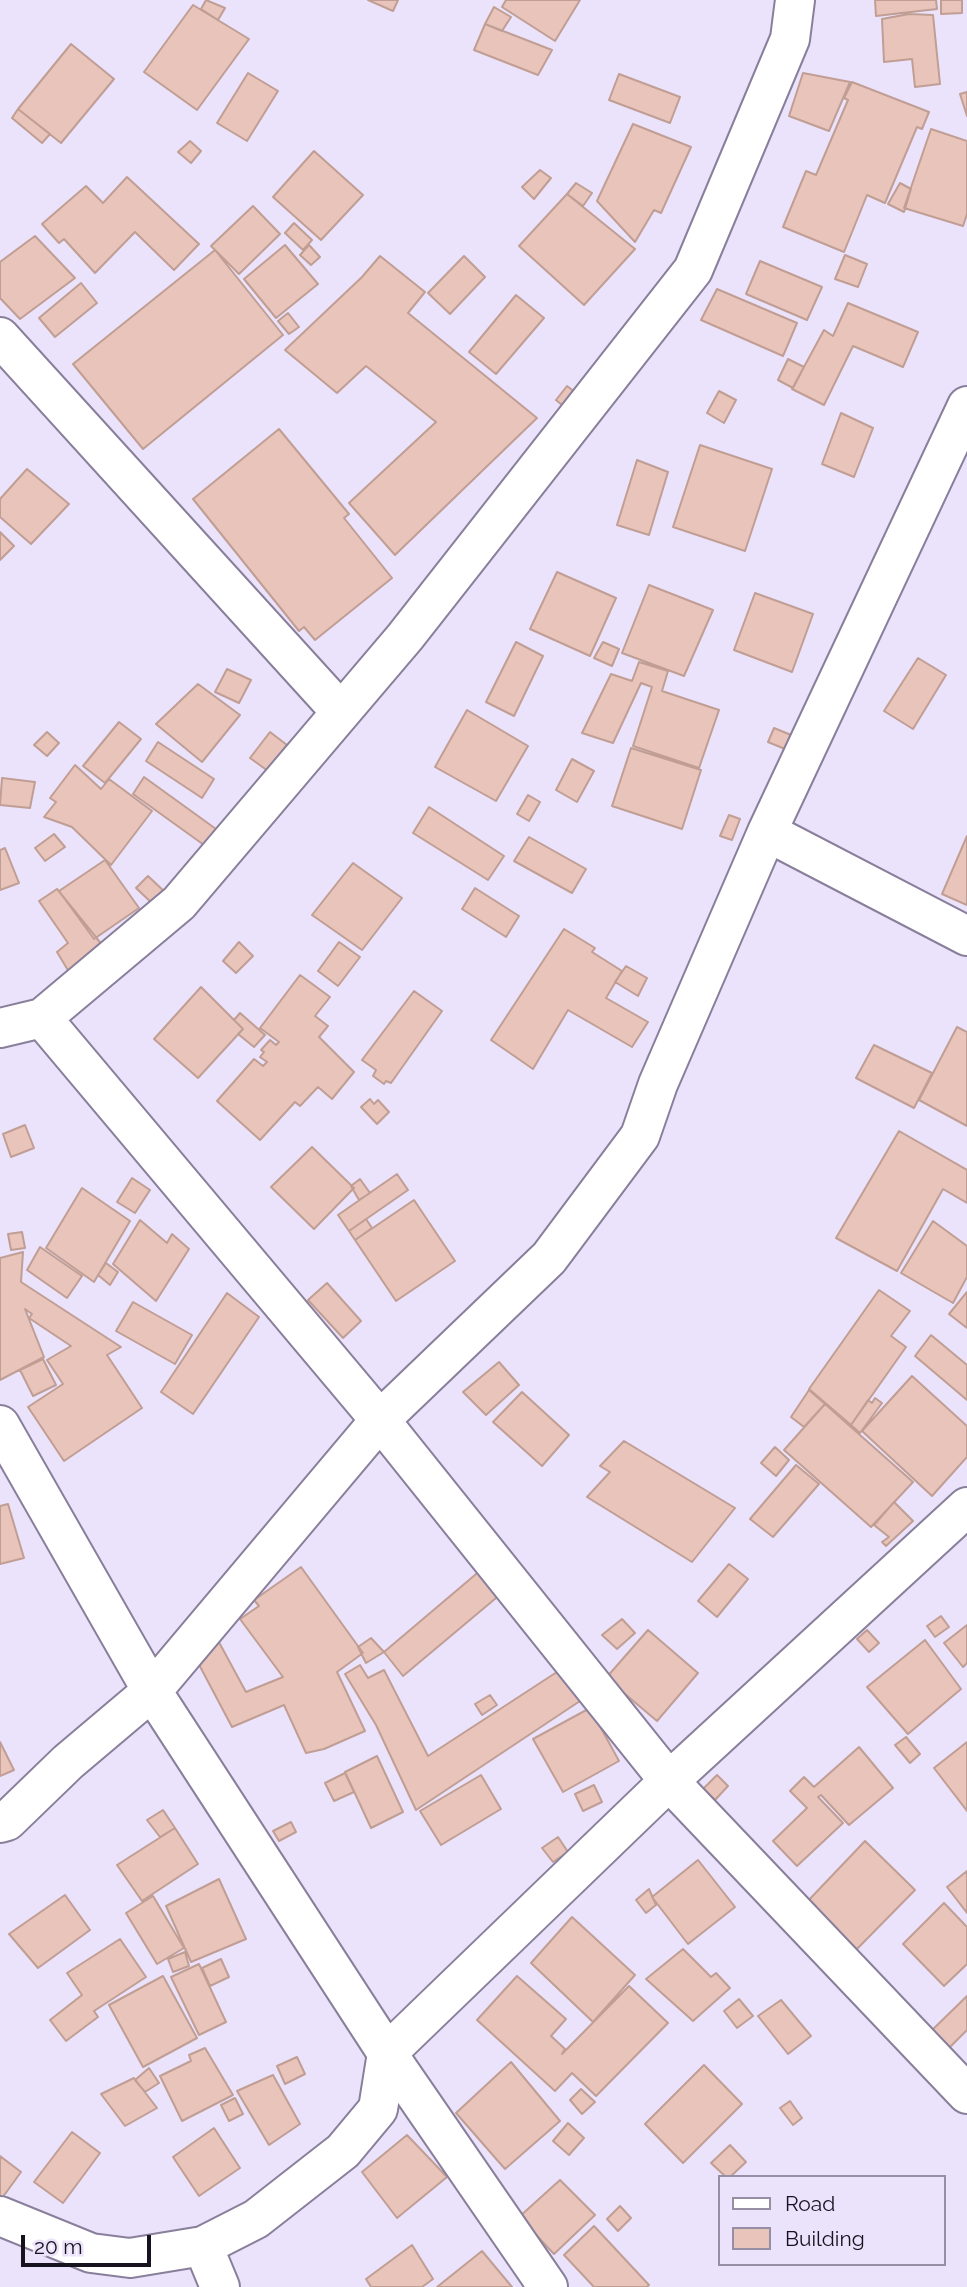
<!DOCTYPE html>
<html>
<head>
<meta charset="utf-8">
<style>
	body { margin:0 }
	#map { position:relative; width:967px; height:2287px; overflow:hidden; background:#ebe2fb; font-family:Raleway,sans-serif }
	canvas { display:block }
	.legend { position:absolute; left:718px; top:2175px; width:228px; height:91px; box-sizing:border-box; background:#ebe2fb; border:2px solid #968fa3; margin:0; padding:9px 12px; list-style:none; font-size:21px; color:#17131e }
	.legend li { display:flex; align-items:center; gap:14px; height:35px }
	.legend b { width:35px; border:2px solid #968fa3 }
	.scale { position:absolute; left:21px; top:2235px; width:130px; height:32px; box-sizing:border-box; border:4px solid #17131e; border-top:0; padding-left:9px; font-size:21px; line-height:24px; white-space:nowrap; color:#17131e; -webkit-text-stroke:5px #ebe2fb; paint-order:stroke }
</style>
</head>
<body>
<div id="map">
<canvas width="967" height="2287"></canvas>
<ul class="legend">
<li><b style="height:9px;background:#fff"></b>Road</li>
<li><b style="height:19px;background:#e9c4bb"></b>Building</li>
</ul>
<div class="scale">20 m</div>
</div>
<script>
const g = document.querySelector('canvas').getContext('2d');
g.lineJoin = 'round';
function paint(path, color) { g.fillStyle = color; g.fill(path, 'evenodd'); }
function trace(path, color, width, dash) { g.strokeStyle = color; g.lineWidth = width; g.lineCap = dash ? 'butt' : 'round'; g.setLineDash(dash || []); g.stroke(path); }
const building = new Path2D(`
	M206 0 225 8 218 20 201 9Z
	M368 0H398L393 11Z
	M506 0H580L555 41 502 7Z
	M875 0H936L937 9 876 16Z
	M941 0H962V13L941 14Z
	M193 5 249 39 197 110 144 72Z
	M494 7 511 17 502 31 485 24Z
	M909 14 933 15 940 84 915 87 912 59 884 62 882 19Z
	M485 24 552 50 538 75 474 50Z
	M71 44 114 79 61 143 18 109Z
	M248 73 278 91 247 141 217 123Z
	M803 73 850 82 829 131 789 116Z
	M619 74 680 97 670 123 609 100Z
	M852 82 929 112 922 129 917 127 885 203 867 195 844 252 783 227 806 171 816 175 848 100 844 98Z
	M967 92V116L960 94Z
	M18 109 50 134 42 143 12 118Z
	M633 124 691 147 661 213 654 210 635 242 597 201Z
	M931 129 967 141V214L963 226 904 208Z
	M190 141 201 151 191 163 178 152Z
	M314 151 363 195 321 240 273 197Z
	M540 170 551 178 534 199 522 187Z
	M127 177 199 244 174 270 135 232 95 273 64 239 59 243 42 224 86 186 103 203Z
	M576 183 592 193 583 206 567 194Z
	M900 183 911 189 904 212 888 204Z
	M567 194 635 249 584 305 519 246Z
	M253 206 280 234 239 274 211 246Z
	M294 223 312 240 303 250 285 233Z
	M35 236 75 278 20 319 0 298V262Z
	M285 245 318 284 276 318 244 279Z
	M309 245 320 257 311 265 300 255Z
	M215 250 283 335 143 449 73 364Z
	M845 255 867 264 858 287 835 279Z
	M380 256 425 292 408 313 537 418 395 555 349 503 436 422 366 366 337 393 285 350 362 277Z
	M464 256 485 277 450 314 428 293Z
	M760 261 822 287 807 320 746 294Z
	M81 283 97 303 55 337 39 318Z
	M717 289 797 323 783 356 701 320Z
	M516 295 544 318 496 374 469 352Z
	M848 303 918 332 903 367 853 346 824 405 792 389 824 330 833 336Z
	M288 313 299 327 289 334 278 321Z
	M788 359 804 367 793 388 778 380Z
	M567 386 580 396 568 410 556 400Z
	M719 391 736 400 724 423 707 413Z
	M841 413 873 428 854 477 822 464Z
	M279 429 349 514 344 518 392 578 315 640 304 627 299 631 193 499Z
	M700 445 772 469 745 551 673 527Z
	M637 460 668 472 649 535 617 525Z
	M27 469 69 504 31 544 0 517V499Z
	M0 532 14 546 0 560Z
	M557 572 616 598 590 656 530 629Z
	M649 585 713 610 684 676 622 653Z
	M755 593 813 614 792 672 734 650Z
	M516 642 543 656 514 716 486 702Z
	M603 642 619 649 612 666 594 658Z
	M918 658 946 675 913 729 884 711Z
	M639 662 668 671 662 691 719 710 699 768 633 746 652 687 641 683 613 743 582 733 611 674 632 681Z
	M227 669 251 680 239 703 215 692Z
	M198 684 240 715 202 762 156 724Z
	M467 710 528 746 496 801 435 767Z
	M119 722 141 739 105 783 83 766Z
	M774 728 796 737 790 751 768 742Z
	M47 732 59 743 47 756 34 745Z
	M270 732 287 745 268 771 250 758Z
	M158 742 214 779 202 798 146 761Z
	M631 748 701 770 682 829 612 806Z
	M572 759 594 771 577 802 556 790Z
	M75 765 101 789 109 779 152 811 111 865 72 827 44 817 56 802 50 798Z
	M144 777 216 829 204 845 133 794Z
	M2 778 35 782 30 808 0 805Z
	M528 795 540 802 529 821 517 814Z
	M429 807 504 856 488 880 413 833Z
	M729 815 740 819 732 840 720 836Z
	M54 834 65 847 45 861 35 848Z
	M967 836V905L942 894Z
	M529 837 586 869 572 893 514 861Z
	M5 848 19 883 0 890V850Z
	M105 860 139 908 94 939 59 891Z
	M353 863 402 898 362 950 312 915Z
	M148 876 167 894 155 906 136 888Z
	M475 888 519 916 506 937 462 909Z
	M57 889 103 946 69 972 57 952 68 943 39 901Z
	M564 929 595 948 592 952 622 971 606 998 648 1022 632 1047 568 1010 533 1069 491 1040Z
	M239 942 253 956 236 973 223 961Z
	M339 942 360 957 338 986 318 971Z
	M626 966 647 978 638 996 615 982Z
	M300 975 330 997 315 1016 328 1026 319 1037 354 1072 332 1099 318 1087 300 1106 295 1102 260 1140 217 1101 254 1059 263 1066 267 1062 260 1057 264 1052 261 1050 270 1040 276 1045 279 1042 260 1028Z
	M201 987 243 1029 198 1078 154 1039Z
	M414 991 442 1011 391 1083 386 1081 384 1084 373 1076 376 1070 362 1060Z
	M240 1013 265 1035 254 1047 238 1034 243 1029 234 1020Z
	M957 1027 967 1032V1126L919 1100Z
	M874 1045 932 1073 914 1108 856 1078Z
	M370 1099 374 1104 378 1100 389 1112 377 1124 361 1107Z
	M25 1125 34 1148 11 1157 3 1134Z
	M899 1131 967 1170V1203L943 1189 897 1271 836 1238Z
	M312 1147 354 1188 314 1229 271 1187Z
	M397 1174 408 1190 349 1231 338 1215Z
	M132 1178 150 1190 135 1213 117 1202Z
	M360 1179 370 1193 359 1200 351 1186Z
	M82 1188 130 1221 94 1282 46 1248Z
	M414 1200 455 1261 396 1301 355 1240Z
	M366 1219 372 1228 355 1240 349 1231Z
	M140 1220 167 1243 172 1234 189 1249 156 1301 113 1264Z
	M933 1221 967 1246V1277L953 1303 901 1273Z
	M22 1232 25 1248 11 1250 8 1234Z
	M40 1247 82 1276 67 1298 27 1270Z
	M23 1252 21 1282 121 1347 107 1355 142 1408 64 1461 28 1407 63 1384 47 1360 71 1346 29 1318 32 1314 25 1309 44 1357 0 1380V1258Z
	M106 1263 118 1272 110 1285 98 1275Z
	M327 1283 361 1321 343 1338 308 1300Z
	M879 1290 910 1311 891 1336 906 1347 851 1425 809 1389Z
	M967 1292V1328L949 1314Z
	M227 1293 259 1317 193 1414 161 1392Z
	M133 1302 192 1335 175 1364 116 1331Z
	M931 1335 967 1365V1400L915 1356Z
	M43 1359 56 1385 33 1396 20 1370Z
	M499 1362 519 1385 486 1415 463 1392Z
	M912 1376 967 1426V1457L932 1496 862 1431Z
	M809 1390 825 1404 804 1427 791 1417Z
	M522 1392 569 1435 542 1466 493 1422Z
	M875 1398 882 1403 860 1433 851 1425 868 1400 872 1403Z
	M825 1404 913 1482 871 1527 784 1450Z
	M624 1441 735 1508 692 1562 587 1497 610 1472 600 1466Z
	M775 1447 789 1460 776 1476 761 1463Z
	M796 1465 819 1484 773 1537 750 1519Z
	M894 1502 913 1521 886 1546 882 1542 889 1537 874 1525Z
	M8 1504 24 1558 0 1564V1506Z
	M729 1564 748 1579 717 1617 698 1601Z
	M301 1567 363 1653 337 1672 365 1731 324 1749 306 1753 284 1705 232 1727 195 1657 214 1633 246 1692 283 1677 240 1619 259 1606 254 1600Z
	M482 1569 502 1593 403 1676 384 1652Z
	M941 1616 949 1627 935 1637 927 1626Z
	M622 1619 635 1633 617 1649 602 1635Z
	M967 1625V1663L963 1667 944 1643Z
	M648 1630 698 1673 657 1721 606 1678Z
	M867 1630 879 1643 869 1652 857 1639Z
	M371 1638 384 1652 366 1663 358 1647Z
	M925 1640 961 1689 908 1734 867 1687Z
	M360 1665 368 1678 384 1670 428 1756 560 1670 580 1701 416 1810 376 1725 345 1674Z
	M490 1695 497 1705 482 1715 475 1704Z
	M590 1708 619 1761 563 1792 533 1739Z
	M906 1737 920 1754 910 1763 895 1745Z
	M0 1742 14 1770 0 1776Z
	M967 1742V1811L934 1768Z
	M859 1747 893 1788 849 1825 821 1795 818 1797 843 1823 797 1866 773 1841 807 1808 790 1791 804 1777 814 1787Z
	M377 1756 403 1812 371 1828 345 1772Z
	M345 1773 354 1792 334 1801 325 1783Z
	M481 1775 501 1809 441 1845 420 1811Z
	M717 1775 728 1786 715 1800 703 1789Z
	M594 1785 602 1802 583 1811 575 1794Z
	M163 1810 175 1828 160 1837 147 1820Z
	M291 1822 296 1832 279 1841 273 1831Z
	M175 1828 198 1864 142 1901 117 1865Z
	M558 1837 568 1852 553 1862 542 1848Z
	M865 1841 915 1890 854 1952 805 1904Z
	M698 1860 735 1907 688 1944 652 1897Z
	M967 1871V1913L947 1887Z
	M219 1879 246 1939 191 1962 166 1906Z
	M649 1889 656 1905 646 1913 636 1900Z
	M65 1895 90 1930 38 1968 9 1934Z
	M153 1896 184 1948 157 1964 126 1913Z
	M944 1903 967 1927V1964L944 1986 903 1944Z
	M572 1917 635 1975 593 2022 531 1963Z
	M120 1939 146 1977 94 2011 98 2017 66 2041 50 2020 82 1995 67 1973Z
	M683 1949 711 1977 716 1973 730 1988 693 2021 646 1979Z
	M185 1952 189 1966 173 1972 168 1959Z
	M221 1959 229 1977 210 1986 202 1968Z
	M199 1964 226 2022 199 2035 171 1977Z
	M163 1976 197 2038 143 2067 109 2005Z
	M517 1976 566 2019 551 2036 565 2049 562 2054 629 1986 668 2023 596 2096 572 2073 555 2091 477 2020Z
	M967 1996V2030L944 2053 926 2036Z
	M739 1999 753 2016 737 2028 724 2011Z
	M781 2000 811 2036 788 2054 758 2016Z
	M205 2048 233 2095 182 2121 160 2076 191 2061 189 2055Z
	M297 2057 305 2074 285 2084 277 2066Z
	M511 2062 560 2121 505 2169 456 2113Z
	M704 2065 742 2104 683 2163 645 2124Z
	M149 2068 159 2083 145 2092 135 2080Z
	M273 2075 300 2124 269 2145 237 2091Z
	M134 2078 157 2108 125 2126 101 2094Z
	M581 2089 595 2102 582 2114 570 2100Z
	M235 2098 243 2114 229 2121 221 2105Z
	M790 2101 802 2118 793 2125 780 2108Z
	M568 2123 584 2138 569 2155 553 2141Z
	M214 2128 240 2168 199 2196 173 2157Z
	M72 2132 100 2153 63 2203 34 2182Z
	M407 2135 447 2177 397 2218 362 2172Z
	M730 2145 746 2162 730 2177H726L711 2163Z
	M0 2156 21 2172 0 2201Z
	M560 2180 595 2215 554 2254 519 2217Z
	M620 2206 631 2218 618 2231 607 2219Z
	M594 2226 649 2285 647 2287H594L564 2255Z
	M412 2245 433 2279 422 2287H371L366 2279Z
	M482 2251 512 2287H437Z`);
const minor = new Path2D(`
	M0 337 341 712
	M767 832 967 936
	M42 1018 380 1420 669 1781 967 2094
	M0 1028 42 1018 179 903 405 637 693 270 790 39 795 0
	M0 1425 152 1691 387 2053 548 2287
	M0 1823 7 1821 68 1762 152 1691 380 1420 549 1258 640 1136 658 1084 767 832 967 406
	M0 2216 91 2253 130 2258 203 2246 256 2219 343 2151 378 2109 387 2053 669 1781 967 1507
	M203 2246 220 2287`);
paint(building, '#e9c4bb');
trace(building, '#c09e94', 2);
trace(minor, '#897f9b', 42);
trace(minor, '#fff', 38);
</script>
</body>
</html>
